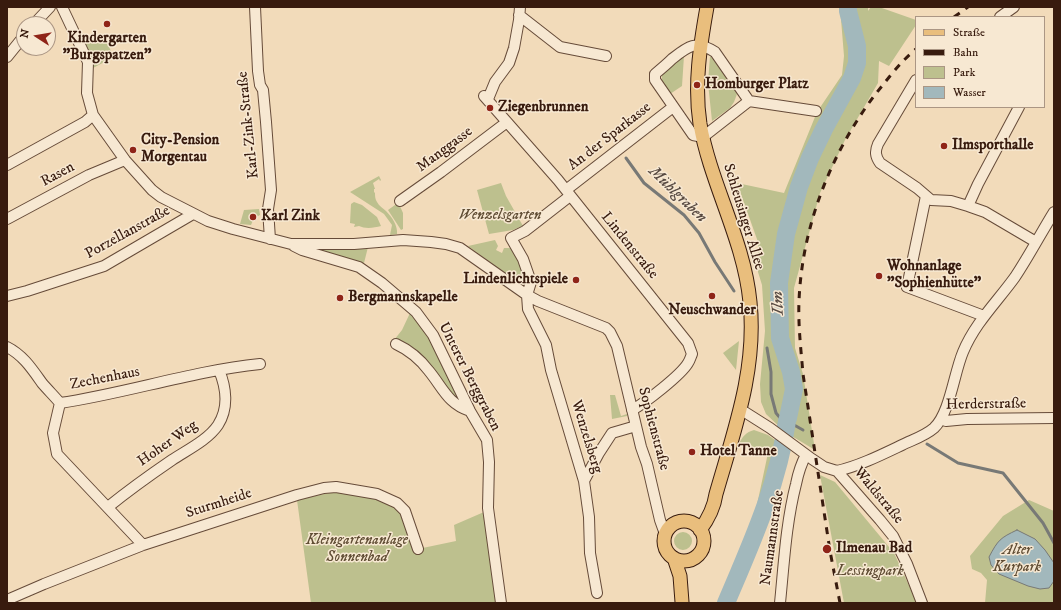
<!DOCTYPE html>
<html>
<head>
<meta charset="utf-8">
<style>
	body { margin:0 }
	#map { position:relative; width:1061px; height:610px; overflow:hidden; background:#f2dbba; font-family:"IM FELL DW Pica",serif }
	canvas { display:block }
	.frame { position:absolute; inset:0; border:8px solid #381b0e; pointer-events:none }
	.legend { position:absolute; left:915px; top:16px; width:130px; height:92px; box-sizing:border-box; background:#f7e8d2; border:1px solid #ab9684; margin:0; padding:5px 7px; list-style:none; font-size:12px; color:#381b0e }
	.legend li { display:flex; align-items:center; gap:8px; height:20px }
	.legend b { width:20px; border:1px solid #ab9684 }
	.north { position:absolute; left:16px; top:16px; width:40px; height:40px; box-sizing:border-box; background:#f7e8d2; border:1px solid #ab9684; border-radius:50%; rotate:282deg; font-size:11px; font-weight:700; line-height:16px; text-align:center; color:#381b0e }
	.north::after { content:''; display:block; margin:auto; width:14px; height:18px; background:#8f2418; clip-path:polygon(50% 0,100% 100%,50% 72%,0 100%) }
</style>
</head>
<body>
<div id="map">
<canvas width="1061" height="610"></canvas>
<div class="frame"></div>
<ul class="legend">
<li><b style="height:5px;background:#e9be7d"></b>Straße</li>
<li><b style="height:5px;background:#381b0e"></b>Bahn</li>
<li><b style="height:11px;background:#bdc08e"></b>Park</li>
<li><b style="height:11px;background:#a2b8bc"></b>Wasser</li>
</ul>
<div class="north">N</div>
</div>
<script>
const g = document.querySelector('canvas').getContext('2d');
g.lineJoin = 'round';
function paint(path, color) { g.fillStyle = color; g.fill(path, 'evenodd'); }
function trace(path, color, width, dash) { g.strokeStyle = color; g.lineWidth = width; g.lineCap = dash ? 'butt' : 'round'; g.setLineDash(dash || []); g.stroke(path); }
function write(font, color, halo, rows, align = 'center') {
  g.font = font + ' "IM FELL DW Pica",serif'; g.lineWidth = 3; g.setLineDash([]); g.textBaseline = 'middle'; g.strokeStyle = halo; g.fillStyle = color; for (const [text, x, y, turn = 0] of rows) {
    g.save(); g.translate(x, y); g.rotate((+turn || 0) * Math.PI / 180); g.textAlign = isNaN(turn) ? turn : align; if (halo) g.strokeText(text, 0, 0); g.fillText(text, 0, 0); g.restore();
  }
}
const green = new Path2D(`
	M840 7H868V11L871 7H879L916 20V25L889 66 879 61 878 83 845 140 820 193 794 288 795 348 803 374 815 450 785 432 766 414 761 402 760 384 765 331 762 285 758 272V242L737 183 784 193 817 112 842 75 844 56Z
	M99 38 107 43 114 57 93 68 86 44Z
	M684 56 682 86 670 94 662 81V74Z
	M710 56 711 57 734 85 737 94 734 102 730 108 712 121 708 83Z
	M379 176 381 180 380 181 379 179 373 183 375 189H374V192L375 193C375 196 375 199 377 202 379 206 383 208 386 211 392 217 398 226 397 234L390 235 392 225 384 214 350 192Z
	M501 183 506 196 523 226 513 230 489 234 477 190Z
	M354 202 362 205 377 217 381 226C374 228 365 229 359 226L354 227 355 224 350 223 351 204Z
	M399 204 403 213V229L401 230 388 210 395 205Z
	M259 209 260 215 254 218 251 225 240 224 244 210Z
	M495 240 498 246 496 250 502 253 504 248H512L520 261 527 281 525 288 468 246Z
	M304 247H368L364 263Z
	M410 313 431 338 463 401 460 403 394 340 402 330Z
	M739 341 736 370 723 353Z
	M610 395H615L621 416 627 414V416L612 419Z
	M754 430 768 435 787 449 773 500 735 598 733 603H717L755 514 768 453 739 444C742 437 746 432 754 430Z
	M820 475 835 482 894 553 917 603H844Z
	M345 492C363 495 392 497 401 515 407 525 410 539 413 550L456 541 454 525 484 512 497 603H311L297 500 329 493Z
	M1029 500 1054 511V603H985L987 580 981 573 972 569 970 556 1003 516Z
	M674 541a9 9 0 1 1 18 0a9 9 0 1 1-18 0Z`);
const water = new Path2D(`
	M1017 530 1035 539 1045 550 1054 563V581L1049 588 1040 589 1028 586 999 574 991 565 989 557C998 540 1000 538 1017 530Z`);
const stream = new Path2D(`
	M626 158 644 183 684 215 699 233 715 262 734 291
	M767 348 771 372V394L776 413 786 425
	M787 421 803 430
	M927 444 958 463 1003 473 1043 523 1054 543`);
const river = new Path2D(`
	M726 603C751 544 778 485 787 421L788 418 794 389 791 372 780 338 779 283 786 234 799 187 810 158 824 129 852 78 857 63V46L848 11V7`);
const minor = new Path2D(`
	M62 7 88 62 87 93 93 115 125 160 152 190 161 197 208 221 233 229 291 244H354L403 240 431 242 446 244 460 248 527 295 538 301 606 328 610 332 617 346 641 447 647 464 660 520 665 534
	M255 7 258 71 260 85 263 90 266 122 271 190 268 209 270 239
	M519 15 560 47 606 56
	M1000 17 1014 7
	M34 24 50 7
	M7 57 24 36
	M916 80 878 144C875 151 875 156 880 163L917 188 931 200 951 201 968 206 985 212 1036 242
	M484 96 558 180 688 343 692 354C691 356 690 360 688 363 681 375 645 403 632 410
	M488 99 495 82 509 63 514 48 519 20 520 7
	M749 101 703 137 693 135 655 80V74C661 69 667 64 672 59 687 47 696 39 715 52L749 101 816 111
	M7 165 85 122 93 115
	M566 190 673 107
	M570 196 525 231 511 238 523 259 531 282 527 295 528 309 546 345 551 370 584 481 589 517 590 553 597 593
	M926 196 907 287 984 316
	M400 201 441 172 507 122
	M968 206 978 184 1019 107
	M7 219 89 175 125 160
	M294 246 302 250 359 267 382 283 416 312 433 335 470 411 487 440 489 462 488 508 501 603
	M7 296 27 291 104 266 193 214
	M396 344C409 350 420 359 429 371 443 388 448 404 470 411
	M7 347C23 355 32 369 42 383 48 390 54 396 60 403
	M60 403C127 393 192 371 260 364
	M60 403 53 433 57 454 143 545
	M740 409 770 428 812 459 824 467 837 471 880 520 893 536 907 564 922 603
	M941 419 946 421 967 419 1054 418
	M837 471C859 466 881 455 902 445 912 440 925 436 934 428 950 413 954 373 963 352 975 323 997 302 1015 277 1029 256 1041 233 1054 212
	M584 481 599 453 612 433 636 426
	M108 507C129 490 150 475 172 460 187 450 208 440 218 425 229 408 226 387 219 370
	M7 600 44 584 143 545 297 495 324 488 336 487 377 494 397 503 405 511 418 549
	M780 603C784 563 786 523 796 484 798 474 801 464 806 455`);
const major = new Path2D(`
	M664 541a20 20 0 1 1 40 0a20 20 0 1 1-40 0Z
	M700 530C709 518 714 508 716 494 734 431 757 369 750 302 744 240 711 185 700 124 694 85 700 46 707 7
	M674 558 680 576 682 602`);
const rail = new Path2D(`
	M954 17 968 7
	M840 603 830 551 803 374C801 350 798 325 799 301 802 227 830 155 874 96 887 80 900 62 916 49`);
const markers = [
	[107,24,4,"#8f2418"],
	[697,85,4,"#8f2418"],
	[490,108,4,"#8f2418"],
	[944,146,4,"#8f2418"],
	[133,150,4,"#8f2418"],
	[253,217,4,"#8f2418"],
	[879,276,4,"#8f2418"],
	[576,280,4,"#8f2418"],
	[712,296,4,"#8f2418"],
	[340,298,4,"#8f2418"],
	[692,452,4,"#8f2418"],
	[827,549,5,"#8f2418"]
];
const poiNames = [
	["Kindergarten",107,39,"center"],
	["\"Burgspatzen\"",107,56,"center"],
	["Homburger Platz",705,85],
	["Ziegenbrunnen",498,108],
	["City-Pension",141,141],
	["Morgentau",141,158],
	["Ilmsporthalle",952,146],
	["Karl Zink",261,217],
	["Wohnanlage",887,267],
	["\"Sophienhütte\"",887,284],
	["Lindenlichtspiele",568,280,"right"],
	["Bergmannskapelle",348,298],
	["Neuschwander",712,311,"center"],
	["Hotel Tanne",700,452],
	["Ilmenau Bad",836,549]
];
const streetNames = [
	["Karl-Zink-Straße",249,125,-96],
	["An der Sparkasse",610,137,-38],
	["Manggasse",445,150,-37],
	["Rasen",58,175,-29],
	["Schleusinger Allee",743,217,73],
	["Porzellanstraße",128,233,-29],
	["Lindenstraße",629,246,51],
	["Unterer Berggraben",469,377,63],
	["Zechenhaus",105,379,-11],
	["Herderstraße",986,405,-1],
	["Sophienstraße",653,429,75],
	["Wenzelsberg",586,437,73],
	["Hoher Weg",168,444,-35],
	["Waldstraße",878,496,50],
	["Sturmheide",219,504,-18],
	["Naumannstraße",773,538,-82]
];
const parkNames = [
	["Wenzelsgarten",500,216],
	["Kleingartenanlage",357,541],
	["Sonnenbad",357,558],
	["Alter",1017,551],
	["Kurpark",1017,568],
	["Lessingpark",870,572]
];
const waterNames = [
	["Mühlgraben",677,195,44],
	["Ilm",779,303,-92]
];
paint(green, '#bdc08e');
paint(water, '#a2b8bc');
trace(water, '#787976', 1);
trace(stream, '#787976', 3);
trace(river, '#a2b8bc', 18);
trace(minor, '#664b39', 12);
trace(major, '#381b0e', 15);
trace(minor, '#f7e8d2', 10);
trace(major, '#e9be7d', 13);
trace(rail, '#381b0e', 3, [7, 7]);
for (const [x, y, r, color] of markers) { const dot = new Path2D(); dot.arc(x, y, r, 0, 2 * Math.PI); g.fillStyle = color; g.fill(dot); trace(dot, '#f7e8d2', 1.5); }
write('bold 15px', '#381b0e', '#f7e8d2', poiNames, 'left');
write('15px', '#381b0e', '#f7e8d2', streetNames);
write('italic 15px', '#604d34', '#f7e8d2', parkNames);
write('italic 16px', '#584a42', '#f7e8d2', waterNames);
</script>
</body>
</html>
